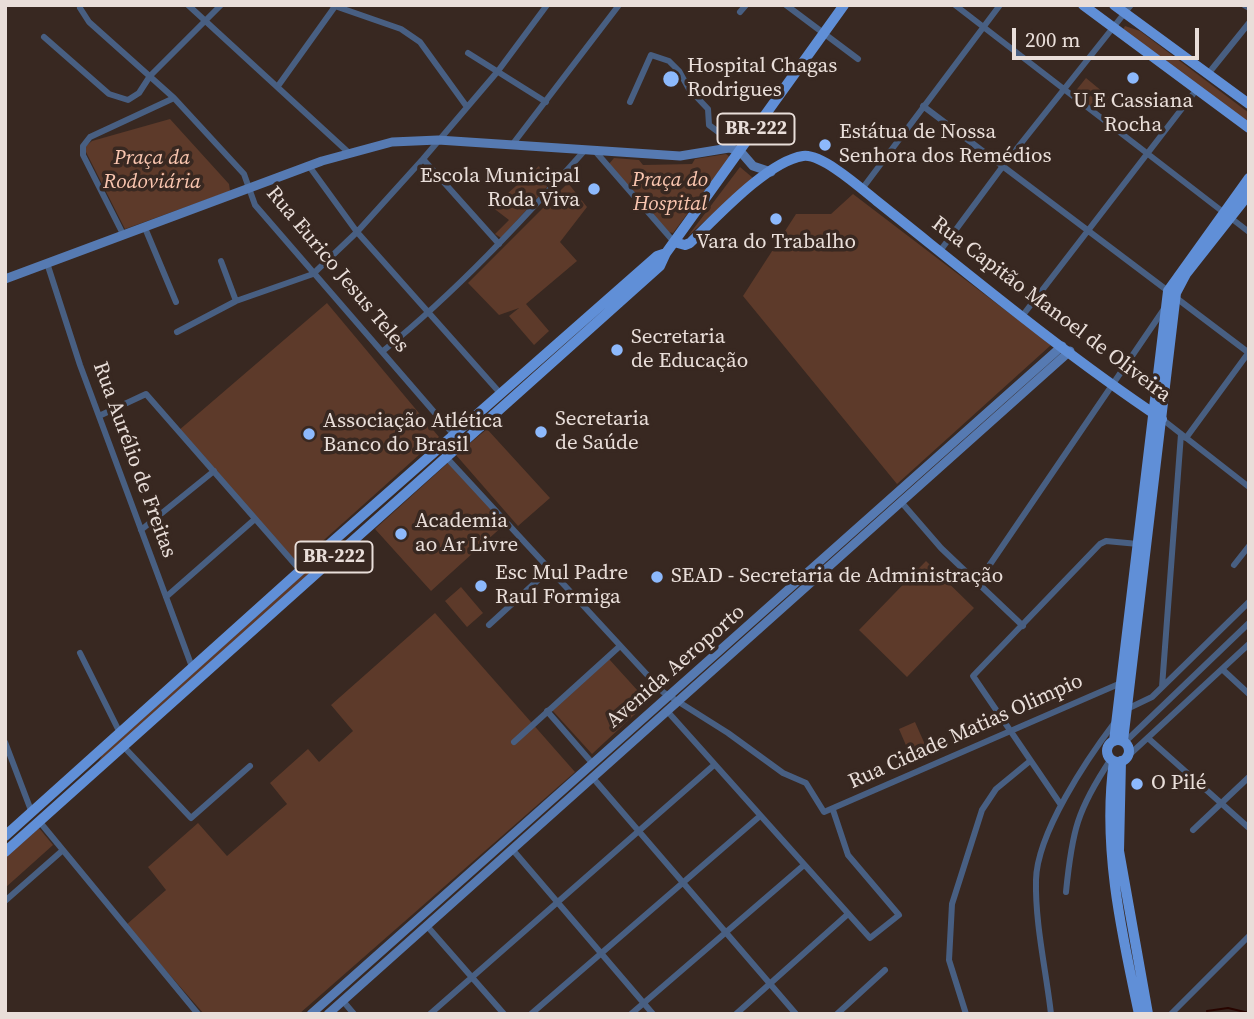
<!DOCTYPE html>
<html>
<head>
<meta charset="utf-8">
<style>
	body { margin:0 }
	#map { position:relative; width:1254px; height:1019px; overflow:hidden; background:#382821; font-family:"Source Serif 4",serif }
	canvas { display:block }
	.frame { position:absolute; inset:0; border:7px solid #e9ded9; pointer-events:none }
	.scale { position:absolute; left:1012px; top:28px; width:187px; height:32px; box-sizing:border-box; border:4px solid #e9ded9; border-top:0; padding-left:9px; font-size:21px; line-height:24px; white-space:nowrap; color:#e9ded9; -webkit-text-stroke:5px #382821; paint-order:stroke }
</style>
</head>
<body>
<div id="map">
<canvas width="1254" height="1019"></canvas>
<div class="frame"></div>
<div class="scale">200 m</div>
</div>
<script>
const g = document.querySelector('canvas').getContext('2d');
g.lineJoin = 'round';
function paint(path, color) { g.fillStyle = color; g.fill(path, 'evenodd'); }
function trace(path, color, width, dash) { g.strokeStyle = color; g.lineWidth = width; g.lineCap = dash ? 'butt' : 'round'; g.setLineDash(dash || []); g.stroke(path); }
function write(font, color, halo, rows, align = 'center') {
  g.font = font + ' "Source Serif 4",serif'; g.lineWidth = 7; g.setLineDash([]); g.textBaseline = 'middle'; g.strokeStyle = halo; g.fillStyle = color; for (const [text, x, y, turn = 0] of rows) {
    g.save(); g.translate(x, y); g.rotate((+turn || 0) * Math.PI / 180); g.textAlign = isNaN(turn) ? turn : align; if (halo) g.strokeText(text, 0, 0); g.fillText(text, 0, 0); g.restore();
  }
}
const green = new Path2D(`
	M1125 26 1140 31 1249 113V126L1122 31Z
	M1086 78 1109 97 1097 111 1074 93Z
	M170 119 229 184 230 191 125 229 86 152V146L92 141Z
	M726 154 730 157 673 233 668 232 609 164 614 158 639 160 643 165 692 164 695 159Z
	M539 166 547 187 501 238 495 234 509 220 492 207Z
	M740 167 753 178 688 236Z
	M568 183 587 207 560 242 577 261 526 304 549 331 534 345 509 316 519 308 499 315 468 283Z
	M853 194 1051 345 897 484 743 296 796 214H831Z
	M327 303 439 437 296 565 178 431Z
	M487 429 550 498 518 526 456 455Z
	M449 462 505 524 431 591 375 529Z
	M326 554 329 555 322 564 97 766 102 755Z
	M926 561 974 608 907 677 859 630Z
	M461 587 483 613 467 627 445 601Z
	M435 613 575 772 299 1014H204L126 925 166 890 148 867 198 823 227 856 287 804 270 783 308 749 319 762 353 731 331 705Z
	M609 659 648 702 592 754 552 710Z
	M915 722 927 749 911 757 899 729Z
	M39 828 53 845 5 888V858Z`);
const stream = new Path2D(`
	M1207 1011 1228 1008 1249 1013`);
const street = new Path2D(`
	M188 5 348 152
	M332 5 401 29 420 42 467 107
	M786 5 858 59
	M955 5 1249 232
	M1244 5 1249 8
	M80 8 89 22 174 98 244 174 255 205 454 435
	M740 12 746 5
	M44 37 109 94 128 100 139 93 150 76 221 5
	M468 53 546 102
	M1208 74 1249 23
	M278 86 336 5
	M630 102 651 55 669 61 679 71 689 89 708 109 709 125 721 134 745 143
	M923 106 1168 291
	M512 145 619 5
	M595 151 674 242
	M423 159 499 244
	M309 166 357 232 500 393
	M862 189 1000 5
	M145 228 176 302
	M123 234 83 155V146L90 137 174 98
	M940 251 1003 166 1131 5
	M221 261 236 301
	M47 263 80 365 192 667
	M1175 297 1249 353
	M1023 315 1197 89
	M177 332 236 301 313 274 357 232 423 159 498 71 547 5
	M383 351C457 291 521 222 585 150
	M99 416 146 394 300 570
	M1162 419 1249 487
	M1186 438 1249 352
	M446 457 663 692 728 733 783 773 806 783 824 812 1121 683
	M902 503 941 548 1023 626
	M141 530 214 471
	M1234 565 1249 546
	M978 582 1164 309
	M166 597 255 519
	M489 625 550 569
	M80 653 120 733
	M1222 669 1249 694
	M1162 687 1181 434
	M1127 709 1152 697 1249 602
	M547 711 593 764
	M668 712 870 938 899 915 848 855 833 810
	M1149 739 1249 828
	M5 742 32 813
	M514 742 620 646
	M1125 742 1249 623
	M123 746 191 818 250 766
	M1128 756 1249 644
	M593 778 796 1014
	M1061 805 973 676 1100 544 1106 541 1138 544
	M39 821 198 1014
	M1193 830 1249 777
	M512 849 653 1014
	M1066 892C1072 831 1077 810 1111 759
	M5 901 63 850
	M427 926 504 1014
	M343 1001 354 1014
	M430 1014 714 765
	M531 1014 760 816
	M631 1014 804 865
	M736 1014 848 914
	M837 1014 885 970
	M966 1014 949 960 952 904 982 810 996 789 1030 761
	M1051 1014C1046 970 1035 924 1036 880 1037 833 1087 759 1115 722
	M1171 1014 1249 936`);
const secondary = new Path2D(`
	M5 279 322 161 392 142 438 140 680 156 729 148 740 151 753 166 771 172
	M311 1014 1062 346
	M328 1014 1070 351`);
const primary = new Path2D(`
	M1083 5 1249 128
	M1114 5 1249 104
	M674 242 685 245 690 243C716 218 768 161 803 156 822 153 863 190 878 202 971 276 1063 353 1162 419
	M1107 751a11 11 0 1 1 22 0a11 11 0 1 1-22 0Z
	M1114 741 1168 291 1249 178
	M1123 741 1176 293 1186 274 1249 194
	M1114 761C1102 845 1121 931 1139 1014
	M1121 761 1119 851 1148 1014
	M5 836 331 543 657 256 666 253
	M5 852 660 266 666 253 844 5`);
const markers = [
	[1133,78,7,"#8db9fc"],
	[671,79,9,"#8db9fc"],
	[825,145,7,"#8db9fc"],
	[594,189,7,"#8db9fc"],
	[776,219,7,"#8db9fc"],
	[617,350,7,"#8db9fc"],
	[541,432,7,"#8db9fc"],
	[309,434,7,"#8db9fc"],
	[401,534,7,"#8db9fc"],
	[657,577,7,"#8db9fc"],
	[481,586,7,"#8db9fc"],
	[1137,784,7,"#8db9fc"]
];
const shields = [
	[756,129,77],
	[334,557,77]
];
const shieldNames = [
	["BR-222",756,129],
	["BR-222",334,557]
];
const poiNames = [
	["Hospital Chagas",687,67],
	["Rodrigues",687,91],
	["U E Cassiana",1133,102,"center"],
	["Rocha",1133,126,"center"],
	["Estátua de Nossa",839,133],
	["Senhora dos Remédios",839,157],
	["Escola Municipal",580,177,"right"],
	["Roda Viva",580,201,"right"],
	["Vara do Trabalho",776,243,"center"],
	["Secretaria",631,338],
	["de Educação",631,362],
	["Secretaria",555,420],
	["de Saúde",555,444],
	["Associação Atlética",323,422],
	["Banco do Brasil",323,446],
	["Academia",415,522],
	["ao Ar Livre",415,546],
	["Esc Mul Padre",495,574],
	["Raul Formiga",495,598],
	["SEAD - Secretaria de Administração",671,577],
	["O Pilé",1151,784]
];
const parkNames = [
	["Praça da",152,159],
	["Rodoviária",152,183],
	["Praça do",670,181],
	["Hospital",670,205]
];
const streetNames = [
	["Rua Eurico Jesus Teles",337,270,50],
	["Rua Capitão Manoel de Oliveira",1051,310,37],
	["Rua Aurélio de Freitas",134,460,70],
	["Avenida Aeroporto",676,667,-41],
	["Rua Cidade Matias Olimpio",966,732,-24]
];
paint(green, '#5d3a2a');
trace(stream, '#280500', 2);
trace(street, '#485f82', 6);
trace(secondary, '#567ab2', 9);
trace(primary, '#608fd7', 10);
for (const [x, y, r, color] of markers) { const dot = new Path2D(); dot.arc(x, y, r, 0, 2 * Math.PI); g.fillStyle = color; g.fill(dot); trace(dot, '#382821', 2.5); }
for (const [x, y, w] of shields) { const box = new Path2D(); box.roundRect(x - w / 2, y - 15.5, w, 31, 5); g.fillStyle = '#382821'; g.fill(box); trace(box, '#e9ded9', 2); }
write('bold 19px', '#e9ded9', null, shieldNames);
write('21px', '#e9ded9', '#382821', poiNames, 'left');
write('italic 21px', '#fac6b0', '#382821', parkNames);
write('21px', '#e9ded9', '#382821', streetNames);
</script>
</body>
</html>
